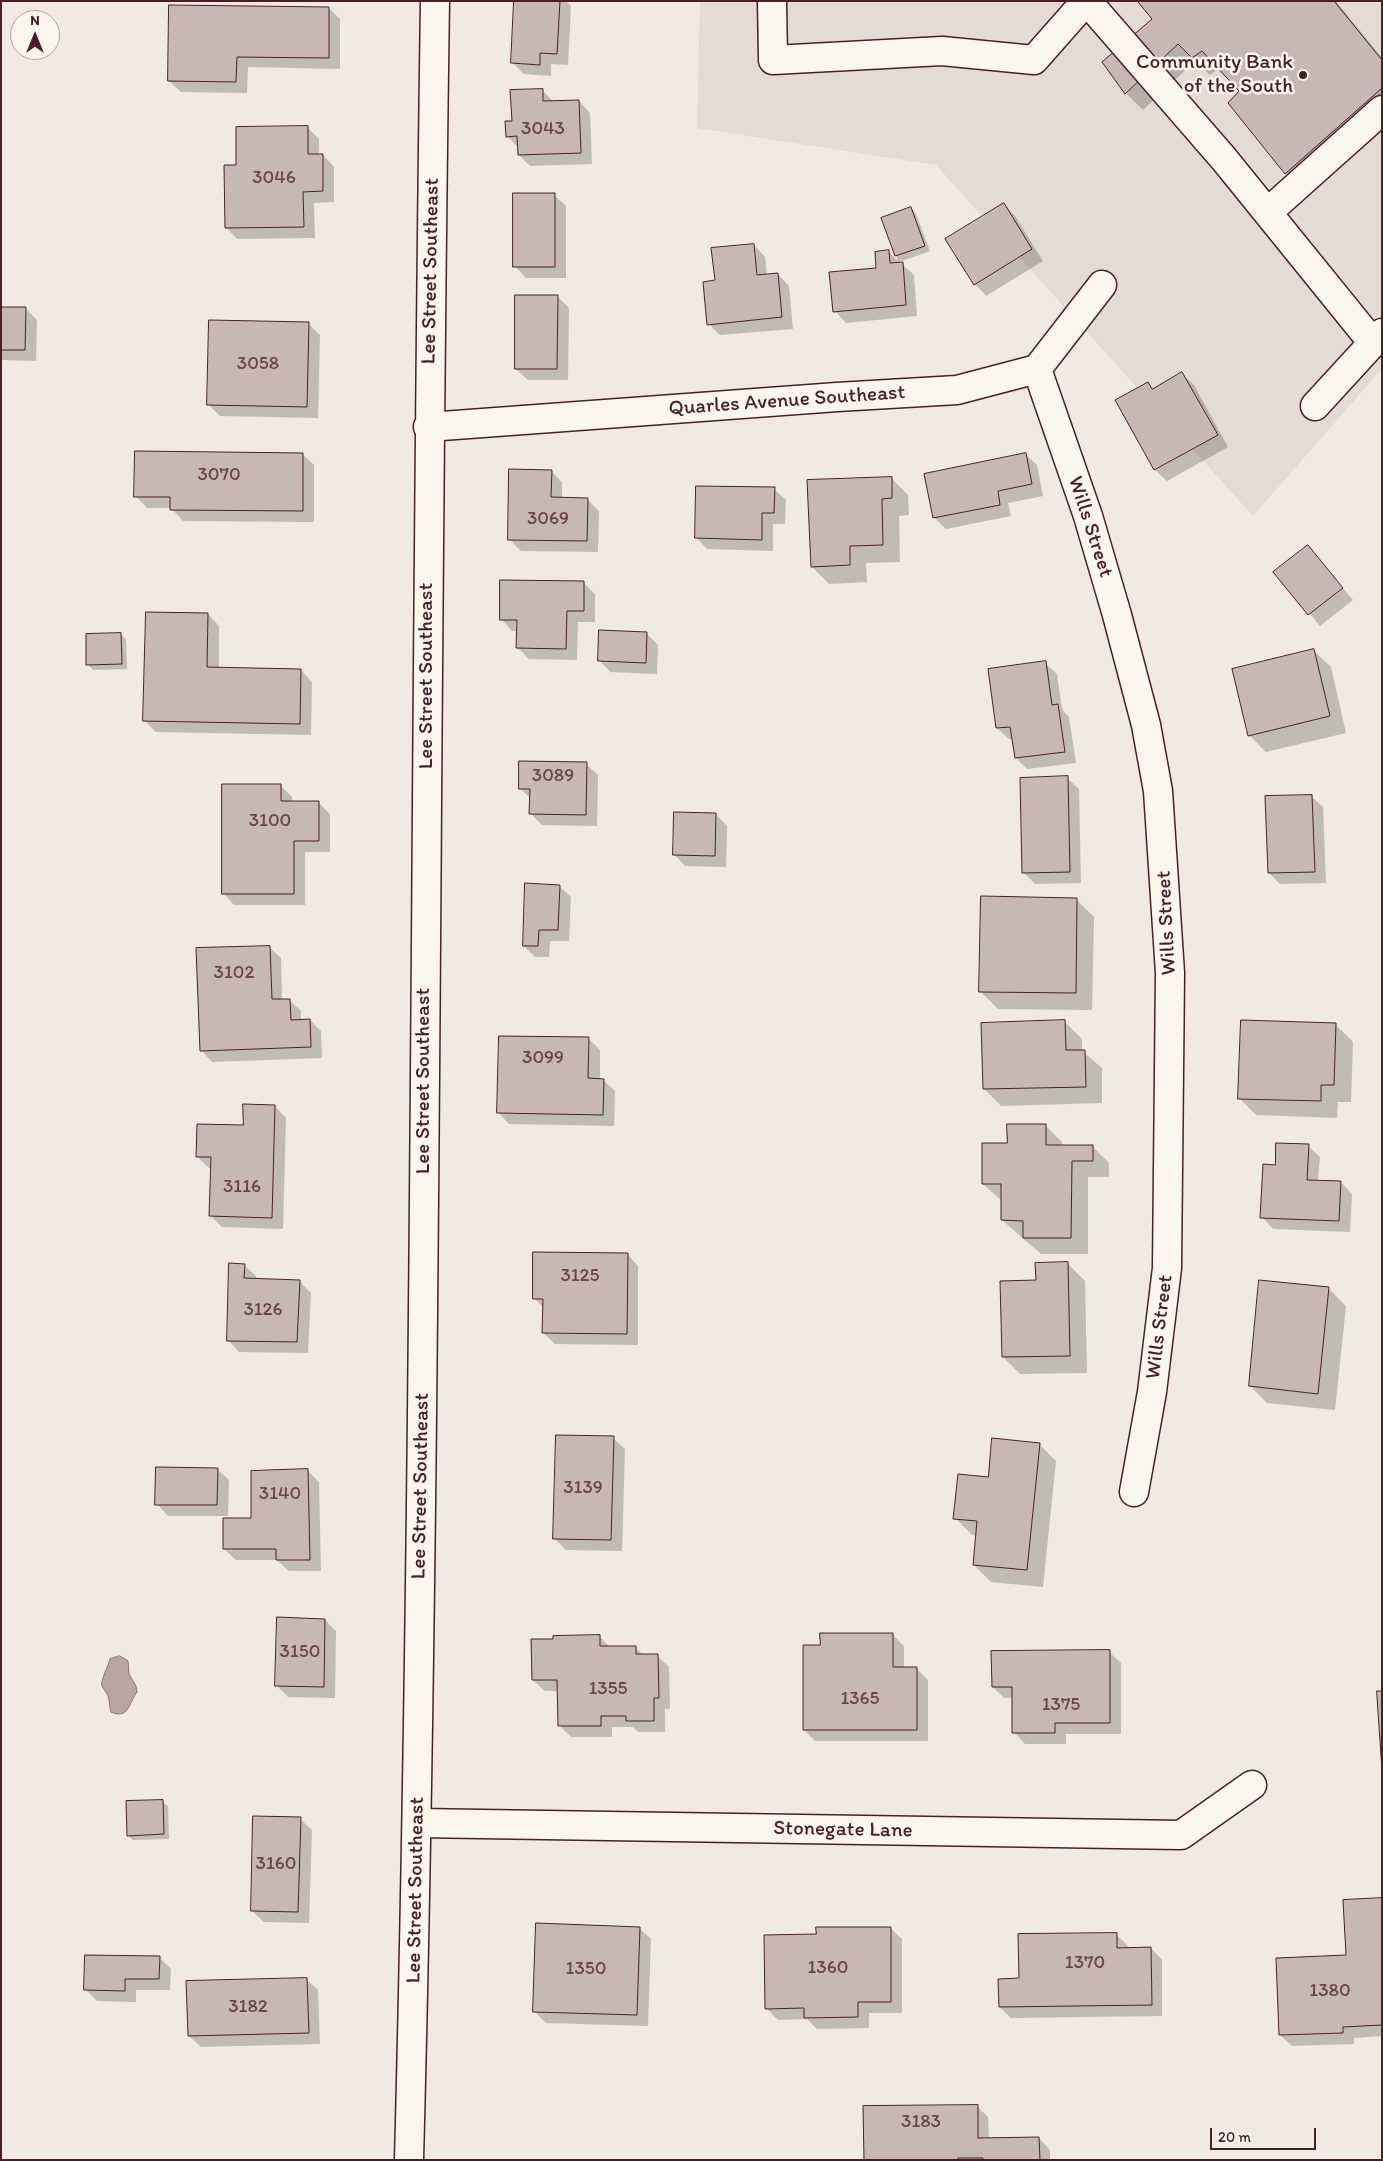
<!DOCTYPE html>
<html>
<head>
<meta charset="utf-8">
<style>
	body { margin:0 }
	#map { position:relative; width:1383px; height:2161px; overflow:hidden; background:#f0eae0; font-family:Itim,sans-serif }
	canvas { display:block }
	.frame { position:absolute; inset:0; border:2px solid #4a1f2b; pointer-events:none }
	.north { position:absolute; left:10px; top:10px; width:50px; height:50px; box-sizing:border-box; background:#fbf7ec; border:1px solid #b4a19f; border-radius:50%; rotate:0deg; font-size:14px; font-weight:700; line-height:20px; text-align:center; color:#4a1f2b }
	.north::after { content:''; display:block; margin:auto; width:18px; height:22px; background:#4a1f2b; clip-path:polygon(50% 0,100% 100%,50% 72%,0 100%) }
	.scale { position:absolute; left:1210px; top:2128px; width:106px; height:22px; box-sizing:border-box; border:2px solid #4a1f2b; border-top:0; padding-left:6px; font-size:15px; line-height:18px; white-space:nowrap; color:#4a1f2b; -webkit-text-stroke:4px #fbf7ec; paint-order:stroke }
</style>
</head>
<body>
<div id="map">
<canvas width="1383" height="2161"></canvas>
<div class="frame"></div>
<div class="north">N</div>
<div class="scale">20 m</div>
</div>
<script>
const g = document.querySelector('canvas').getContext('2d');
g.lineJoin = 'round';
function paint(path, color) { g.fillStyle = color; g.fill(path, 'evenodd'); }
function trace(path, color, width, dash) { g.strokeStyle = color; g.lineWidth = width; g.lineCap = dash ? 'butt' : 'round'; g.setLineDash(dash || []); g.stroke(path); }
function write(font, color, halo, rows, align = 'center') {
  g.font = font + ' Itim,sans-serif'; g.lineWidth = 5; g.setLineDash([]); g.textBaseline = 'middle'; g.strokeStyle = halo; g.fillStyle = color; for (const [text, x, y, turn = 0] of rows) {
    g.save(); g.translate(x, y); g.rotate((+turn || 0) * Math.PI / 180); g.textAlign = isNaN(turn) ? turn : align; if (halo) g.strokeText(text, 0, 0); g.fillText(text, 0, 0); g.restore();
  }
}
const built = new Path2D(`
	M700 1H1382V369L1253 516 936 165 697 128Z`);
const water = new Path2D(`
	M120 1656 128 1661 129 1674 136 1686 137 1692C129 1702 129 1720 111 1712 109 1706 110 1701 108 1696 107 1692 103 1689 102 1686 100 1681 109 1665 110 1659Z`);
const shadow = new Path2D(`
	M515 1H566L571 6 568 65 551 64V76L524 74 512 62Z
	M1142 1H1336L1382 58V120L1303 190 1286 173 1240 91 1219 68 1210 75 1196 60 1143 110 1126 93 1154 19Z
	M329 8 340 19V69L248 67 247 93 181 92 169 81Z
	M542 90 554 102 579 101 590 113 592 164 530 166 519 155V148L507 136 513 122Z
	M307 127 319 139V155H323L334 167V202L314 203 315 238 237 239 226 227 238 166Z
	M554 195 566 206V278H526L515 266Z
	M1004 204 1015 216 1043 261 986 296 975 284Z
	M911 208 916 214 930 251 902 261 900 259V262L896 263 902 264 914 275 917 316 846 323 835 311 877 269 888 251 898 261 883 219Z
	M754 245 765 257 767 275 778 274 789 286 793 329 720 335 709 324 716 282Z
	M557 296 569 308 568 380H528L516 369Z
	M1 308 26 309 37 320 36 361 1 360Z
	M308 323 320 335 318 418 220 416 209 405Z
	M1182 374 1194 385 1228 447 1167 481 1155 470 1116 400 1147 383 1154 390Z
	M302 454 314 465V522L183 521 171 508H147L136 496Z
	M1025 454 1037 465 1043 496 1008 503 1011 516 946 529 935 518 926 475Z
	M551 471 562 482V498L587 499 599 511 598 552 521 551 509 539Z
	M891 478 908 495 909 515 899 516 900 562 866 563 867 582 829 584 812 567Z
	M774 489 786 500 785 524H773V551L707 549 696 537Z
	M1308 547 1353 600 1320 626 1275 572Z
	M584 583 595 594V622H578L577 660 529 659 518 648V631H512L501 619Z
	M208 614 219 626V669L301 670 312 682 311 735 156 732 144 720Z
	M121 634 126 640 127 669 93 670 88 664Z
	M647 634 658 645 657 674 610 672 599 660Z
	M1313 650 1331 667 1346 733 1266 752 1249 735Z
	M1045 663 1057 674 1062 709 1069 717 1076 763 1027 769 1016 758 1013 739H1009L997 728Z
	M586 764 598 775 597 826 542 825 531 814V799L520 788Z
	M1067 778 1079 789 1081 883 1035 884 1023 872Z
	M280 785 292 797V802H318L330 814V852H305V905H234L223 893Z
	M1311 796 1323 807 1326 883 1280 884 1269 873Z
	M716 814 727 826 726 867 685 866 674 854Z
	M559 886 571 897 569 941H550L549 957H535L524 946Z
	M1076 899 1094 917 1092 1010 998 1009 981 992Z
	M269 947 281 958 282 1000H289L301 1011V1020H310L321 1031 322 1058 212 1062 201 1050Z
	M1065 1022 1082 1039V1051L1102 1068V1103L1001 1106 984 1089Z
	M1336 1025 1353 1042 1351 1102H1338L1337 1118 1256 1115 1239 1098Z
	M589 1039 600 1050V1080H603L615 1091 614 1126 509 1124 498 1112Z
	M275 1106 286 1118 283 1229 222 1227 211 1216 212 1168H209L197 1156Z
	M1045 1125 1062 1142V1146H1092L1109 1163V1177H1088V1254H1041L1002 1220V1201L983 1184 1009 1144Z
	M1308 1146 1320 1157 1318 1181 1341 1182 1352 1194 1350 1232 1273 1229 1262 1217 1276 1166Z
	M627 1254 638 1266V1345L555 1344 543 1333 544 1308 534 1298Z
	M1068 1264 1085 1281 1087 1373 1020 1374 1003 1357Z
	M244 1265 256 1276V1280L299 1281 311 1293 308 1353 239 1352 228 1340Z
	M1328 1288 1346 1306 1335 1410 1267 1403 1250 1386Z
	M613 1438 625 1449 622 1551 566 1550 554 1538Z
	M1039 1444 1056 1461 1043 1587 991 1582 974 1565 977 1536 972 1535 955 1518 989 1478Z
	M217 1469 229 1480 228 1516H168L157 1504Z
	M308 1471 319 1482 321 1571H289L277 1560H236L224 1549 252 1519Z
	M325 1620 336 1631 335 1698 288 1697 276 1685Z
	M893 1635 904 1646V1669H917L928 1680V1741H815L804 1730 821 1646Z
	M599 1636 610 1647H635L644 1656H657L669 1667 670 1709H665V1732H638L633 1727H612V1737H571L560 1726 559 1691H545L533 1680Z
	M1109 1652 1121 1663V1734H1066V1744H1025L1014 1732 1013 1698H1004L993 1687Z
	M162 1801 168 1806 169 1839 133 1840 128 1835Z
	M300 1819 312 1830 309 1923 264 1922 252 1911Z
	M1382 1899V2036L1354 2038V2044L1292 2046 1280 2035 1347 1957Z
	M639 1928 651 1939 648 2026 546 2023 534 2011Z
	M890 1928 902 1939V2013H869V2028L817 2029 807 2019 778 2020 766 2008 817 1935Z
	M1116 1934 1128 1946V1949L1151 1948 1162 1960V2016L1011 2018 1000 2007 1020 1980Z
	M159 1957 171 1969 170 1990H136V2002L97 2001 86 1990Z
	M306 1979 318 1990 320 2044 201 2047 189 2036Z
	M977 2106 988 2117 989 2139 1039 2138 1050 2150V2160H865Z`);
const building = new Path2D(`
	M514 1H560L557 54 540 53V65L511 63Z
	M1140 1H1334L1382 60V88L1285 174 1228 103 1239 91 1202 51 1192 58 1178 44 1125 94 1102 62 1152 19 1138 2Z
	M169 5 329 7V58L237 57 236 82 168 81Z
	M543 89V101L579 100 581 153 518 155 517 136 506 137 505 121H512L510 90Z
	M308 126V154H323V191L303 192 304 227 225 228 224 165H236V127Z
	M513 193H555V267H513Z
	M1004 203 1032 249 974 285 945 239Z
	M911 207 925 246 895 256 881 218Z
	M754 244 757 275 778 273 782 317 707 325 703 282 715 280 711 248Z
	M889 250 890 263 903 262 906 305 833 312 829 272 876 268 875 252Z
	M515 295H558L557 369H515Z
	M1 307H26L25 350H1Z
	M209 320 309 322 307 407 207 405Z
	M1182 372 1218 435 1154 470 1115 400 1148 382 1152 389Z
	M135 451 303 453V511L170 510V497H134Z
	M1026 453 1032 484 998 491 1000 505 933 518 924 474Z
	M509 469 552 470 551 497 588 498 587 541 508 540Z
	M892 477V498L882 499 883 545 850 546V565L811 567 807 480Z
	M696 486 775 487 774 513H762V540L695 538Z
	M1308 545 1343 588 1308 615 1273 572Z
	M500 580 584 581V611H567L566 649 516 648 517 620H500Z
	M146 612 208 613 207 667 301 669 300 724 143 721Z
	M599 630 647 632 646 663 598 661Z
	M121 633 122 664 86 665V634Z
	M1314 649 1330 716 1248 736 1232 669Z
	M1046 661 1052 705 1058 704 1065 752 1015 758 1010 727 996 728 988 669Z
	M519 761 587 762 586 815 529 814 530 789H519Z
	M1068 776 1070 872 1022 873 1020 778Z
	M222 784H281V801H319V841H294V894H222Z
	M1312 795 1315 872 1268 873 1265 796Z
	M674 812 716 813 715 856 673 855Z
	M525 883 560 885 558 930H539L538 946H523Z
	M981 896 1077 898 1076 993 979 992Z
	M270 946 272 999H290L291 1020 310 1019 311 1047 200 1051 196 948Z
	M1065 1020 1066 1050H1085L1086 1087 983 1089 981 1023Z
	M1241 1020 1336 1023 1334 1085H1321V1101L1238 1099Z
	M499 1036 589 1037 588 1078 604 1079 603 1115 497 1113Z
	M243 1104 275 1105 272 1218 209 1216 211 1157H196L197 1124 243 1125Z
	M1007 1124H1046V1145H1093V1161H1072L1071 1238H1023V1221L1001 1220V1184H982V1143H1007Z
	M1276 1143 1309 1144 1307 1180 1341 1181 1339 1221 1260 1218 1263 1164 1275 1165Z
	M533 1252 628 1253 627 1334 542 1333 543 1299H533Z
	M1068 1262 1070 1356 1002 1357 1000 1281 1036 1280 1035 1263Z
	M229 1263 245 1264 244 1278 300 1280 297 1342 227 1341Z
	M1259 1280 1329 1287 1318 1394 1249 1386Z
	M556 1435 614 1436 611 1540 553 1539Z
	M992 1438 1040 1443 1027 1570 973 1565 977 1521 953 1519 958 1474 988 1477Z
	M156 1467 218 1468 217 1505H155Z
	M308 1469 310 1560H276V1549H223V1518H251V1471Z
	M277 1617 325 1619 324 1687 275 1686Z
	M820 1633H893V1667H917V1730H803V1645H820Z
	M600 1635V1646H636V1654H658L659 1698H654V1721H626V1716H601V1726H558L557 1680H532L531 1639H553V1636Z
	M1110 1650V1723H1055V1733H1012V1687H992L991 1651Z
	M1377 1691H1382V1770Z
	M163 1800 164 1834 127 1836 126 1801Z
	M253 1816 301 1817 298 1912 251 1911Z
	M1382 1898V2025L1343 2027V2033L1279 2035 1276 1958 1346 1955 1343 1900Z
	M536 1923 640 1927 637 2015 533 2012Z
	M816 1927H891V2002H858V2017L804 2018V2008L765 2009 764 1935 816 1934Z
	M1117 1933V1948L1151 1947 1152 2005 999 2007 998 1979 1019 1978 1018 1934Z
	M85 1955 160 1956 159 1979H125V1991L84 1990Z
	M307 1978 309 2033 188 2036 186 1981Z
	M978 2105V2138L1039 2137 1040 2160H983V2158H958V2160H864L863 2106Z`);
const minor = new Path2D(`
	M772 1 773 60 942 51 1034 60 1086 1
	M1087 1 1224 159 1373 343
	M1268 212 1382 110
	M1037 369 1088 516 1117 615 1146 725 1158 791 1170 973 1167 1268 1152 1392 1134 1492
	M1315 406 1382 333
	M428 427 837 397 957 390 1037 369 1102 285
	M418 1823 1181 1835 1252 1785
	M409 2160C428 1440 424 721 435 1`);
const markers = [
	[1303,75,5,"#4a1f2b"]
];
const numberNames = [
	["3043",543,129],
	["3046",274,178],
	["3058",258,364],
	["3070",219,475],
	["3069",548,519],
	["3089",553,776],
	["3100",270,821],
	["3102",234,973],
	["3099",543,1058],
	["3116",242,1187],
	["3125",580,1276],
	["3126",263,1310],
	["3139",583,1488],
	["3140",280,1494],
	["3150",300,1652],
	["1355",608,1689],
	["1365",860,1699],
	["1375",1061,1705],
	["3160",276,1864],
	["1370",1085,1963],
	["1360",828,1968],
	["1350",586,1969],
	["1380",1330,1991],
	["3182",248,2007],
	["3183",921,2122]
];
const poiNames = [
	["Community Bank",1293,63],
	["of the South",1293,87]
];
const streetNames = [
	["Lee Street Southeast",431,271,-89],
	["Quarles Avenue Southeast",787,401,-4],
	["Wills Street",1090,527,72],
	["Lee Street Southeast",427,676,-90],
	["Wills Street",1167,923,-93],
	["Lee Street Southeast",424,1081,-90],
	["Wills Street",1160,1327,-83],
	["Lee Street Southeast",421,1486,-89],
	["Stonegate Lane",843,1830,1],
	["Lee Street Southeast",416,1890,-89]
];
paint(built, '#e4dbd2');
paint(water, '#b8a4a2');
trace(water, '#8c6f72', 1);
paint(shadow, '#0003');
paint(building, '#c8b8b3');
trace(building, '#4a1f2b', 1);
trace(minor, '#4a1f2b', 31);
trace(minor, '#fbf7ec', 28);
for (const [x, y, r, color] of markers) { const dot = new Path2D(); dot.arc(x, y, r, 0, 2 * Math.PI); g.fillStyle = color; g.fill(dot); trace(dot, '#fbf7ec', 2); }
write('19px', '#6a454d', null, numberNames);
write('21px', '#4a1f2b', '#fbf7ec', poiNames, 'right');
write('21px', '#4a1f2b', '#fbf7ec', streetNames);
</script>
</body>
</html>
